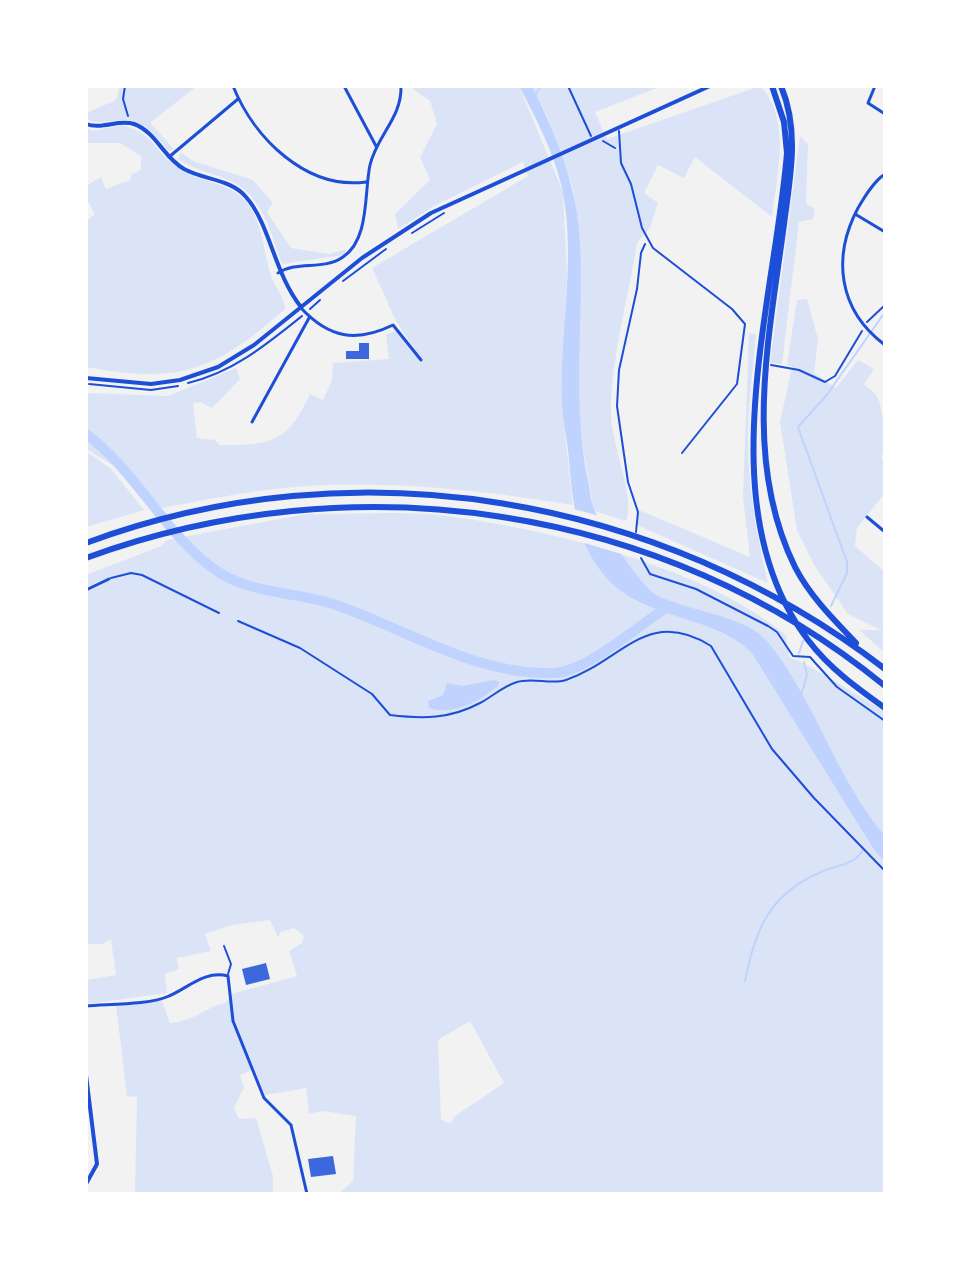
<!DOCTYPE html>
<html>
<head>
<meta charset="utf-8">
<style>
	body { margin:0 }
	#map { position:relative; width:971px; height:1280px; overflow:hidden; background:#f2f2f2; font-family:"Noto Serif",serif }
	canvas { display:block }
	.frame { position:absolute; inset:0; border:88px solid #fff; pointer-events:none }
</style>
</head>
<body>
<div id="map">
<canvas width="971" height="1280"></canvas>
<div class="frame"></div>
</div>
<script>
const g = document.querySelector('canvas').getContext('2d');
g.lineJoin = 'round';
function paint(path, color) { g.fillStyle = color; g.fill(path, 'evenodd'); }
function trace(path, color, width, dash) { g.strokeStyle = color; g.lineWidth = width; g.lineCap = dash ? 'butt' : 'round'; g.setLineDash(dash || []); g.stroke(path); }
const green = new Path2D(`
	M120 86H197L150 123 174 149 169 151C159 140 147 124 132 121 117 117 100 127 86 119V113L116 100Z
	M416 86H519L563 192 567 276 562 408 573 505C473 489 368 477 266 490 228 495 189 503 151 510L114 466 86 449V393L168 396 236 368 240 379 212 408 200 402 193 403 197 438 215 440 220 445C272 445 287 443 310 394L323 400 332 380 333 363 389 359 386 334 397 331 416 352 396 321 372 268 528 176 523 162 436 205 398 229 395 214 430 180 420 157 437 124 430 101 413 89Z
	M532 86H662L595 112 607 139 760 86C792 119 777 176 772 217L695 157 684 178 658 165 644 193 658 203 650 228 637 243C629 295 610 363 611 414 611 445 636 496 626 521L594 511 578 420 580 239 573 188 548 118Z
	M121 125C153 132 154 151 178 168 195 180 217 181 235 192 264 210 262 253 273 281 278 291 285 298 285 309 213 372 180 384 86 367V221L95 214 86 198V186L101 177 106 189 130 180 132 174 141 170V156L120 143H86V127L93 131Z
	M800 136 808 144 806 204 815 209 813 219 799 222 782 364 770 363Z
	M181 152 193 161 253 180 273 203 267 212 291 248 330 254 346 249 344 255 282 264C271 234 263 196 231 181 213 173 194 170 178 159Z
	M807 299 818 339 814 373 836 388 858 360 874 369 864 384C868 388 876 393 878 398 883 409 887 449 881 458L885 461V493L857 528 855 546 885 572V653L859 630H881L848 614 814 565 797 530 780 422 792 367 787 365 797 300Z
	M749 333 756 334C753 369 748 405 748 440 748 488 757 536 768 583L637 525 639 510 750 557 743 497Z
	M86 451 111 469 144 510 86 527Z
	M306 514C352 515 401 510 446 516 549 529 704 567 786 635L789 657C821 670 853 694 885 711V1194H338L353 1181 356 1116 323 1111 309 1114 306 1088 265 1095 252 1070 240 1075 244 1087 234 1108 239 1119 256 1118 273 1176V1194H135L137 1097 127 1096 116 1006 162 1001 170 1023C196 1021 203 1008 225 1003L232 994 297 976 289 951 302 943 304 936 294 928 281 932 278 937 270 920 232 925 205 934 211 951 177 958 179 969 165 974 167 993 86 1004V980L116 975 111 939 102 944H88L86 948V575L161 546 167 540ZM470 1021 504 1083 455 1116 450 1124 441 1119 438 1040Z`);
const water = new Path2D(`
	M519 86H532C556 134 577 186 580 241 584 320 572 398 587 476 590 487 590 501 595 511 601 526 642 587 655 594 681 610 744 615 766 640 815 698 835 778 885 836V862L873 848 752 653C712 613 642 621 604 575 576 541 573 503 569 461 568 443 563 425 562 406 559 336 576 263 563 193 556 157 536 118 519 86Z
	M494 680 499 682 498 686C480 701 453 716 429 708L428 701 443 695 447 683 462 686Z`);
const pier = new Path2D(`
	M570 508 603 517 628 556 578 541Z`);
const stream = new Path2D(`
	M535 95 541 86
	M831 606 847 573V562L798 427 826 396 885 312
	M799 653 803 641
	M800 699 807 675 804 662
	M745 981C755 930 769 894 821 872 836 865 855 865 863 850`);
const river = new Path2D(`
	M86 434C135 470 162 529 210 566 248 596 293 590 336 605 406 629 477 676 554 673 587 672 640 624 669 606`);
const building = new Path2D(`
	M359 343H369V359H346V351H359Z
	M266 963 270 979 246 985 242 969Z
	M333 1156 336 1174 311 1177 308 1159Z`);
const path = new Path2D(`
	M125 86 123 99 128 116
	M568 86 591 136
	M603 141 615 148
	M412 233 444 213
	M343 281 386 249
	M310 309 320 300
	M867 322 885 305
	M771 365 799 370 825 382 835 376 862 331
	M188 383C233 372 266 345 302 316
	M89 384 151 390 178 386
	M636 532 638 512 628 482 617 406 619 370 637 289 641 253 645 244
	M641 558 650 574 696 589 768 626 777 632 793 656 810 657 837 687 885 721
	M238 621 300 648 372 694 390 715C423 719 450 719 480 703 492 697 503 686 517 682 533 677 551 685 566 680 622 661 647 606 711 646L772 749 814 798 885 871`);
const service = new Path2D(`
	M619 131 621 163 631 184 642 228 653 248 732 309 745 324 737 384 682 453
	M111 578 131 573 142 575 219 613
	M224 946 231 964 228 974`);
const minor = new Path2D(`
	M233 86C254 138 306 190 366 182
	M344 86 376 146
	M875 86 868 103 885 114
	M169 157 238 99
	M885 174C874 181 865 196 858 208 832 257 838 310 885 345
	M855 214 885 232
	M278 273C298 260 323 271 343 257 370 239 364 192 370 165 377 135 402 118 401 86
	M301 308C329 338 356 343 393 325L421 360
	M885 406V414
	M252 422 309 318
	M867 517 885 532
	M86 590 109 579
	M86 1006C108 1004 150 1005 169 996 188 988 205 970 228 976L233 1021 264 1098 291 1125 307 1194`);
const secondary = new Path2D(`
	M86 124C102 130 118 119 134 124 156 132 164 158 184 169 204 180 231 179 246 197 270 224 274 273 301 307
	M86 378 151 384 180 380 218 367 254 345 362 258 431 213 710 86
	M86 1075 97 1164 86 1184`);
const motorway = new Path2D(`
	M772 86 784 122 787 153C775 302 707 508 808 640 829 668 857 688 885 708
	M781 86C800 132 790 177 784 224 769 338 742 459 795 567 810 596 833 619 856 643
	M86 543C355 443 658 495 885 669
	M86 558C353 460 663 504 885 686`);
paint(green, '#dbe4f7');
paint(water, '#bfd3fe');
paint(pier, '#f2f2f2');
trace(stream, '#bfd3fe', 2);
trace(river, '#bfd3fe', 10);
paint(building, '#3d67dc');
trace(path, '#1d4ed8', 2);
trace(service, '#1d4ed8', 2);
trace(minor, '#1d4ed8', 3);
trace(secondary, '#1d4ed8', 4);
trace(motorway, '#1d4ed8', 6);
</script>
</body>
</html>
